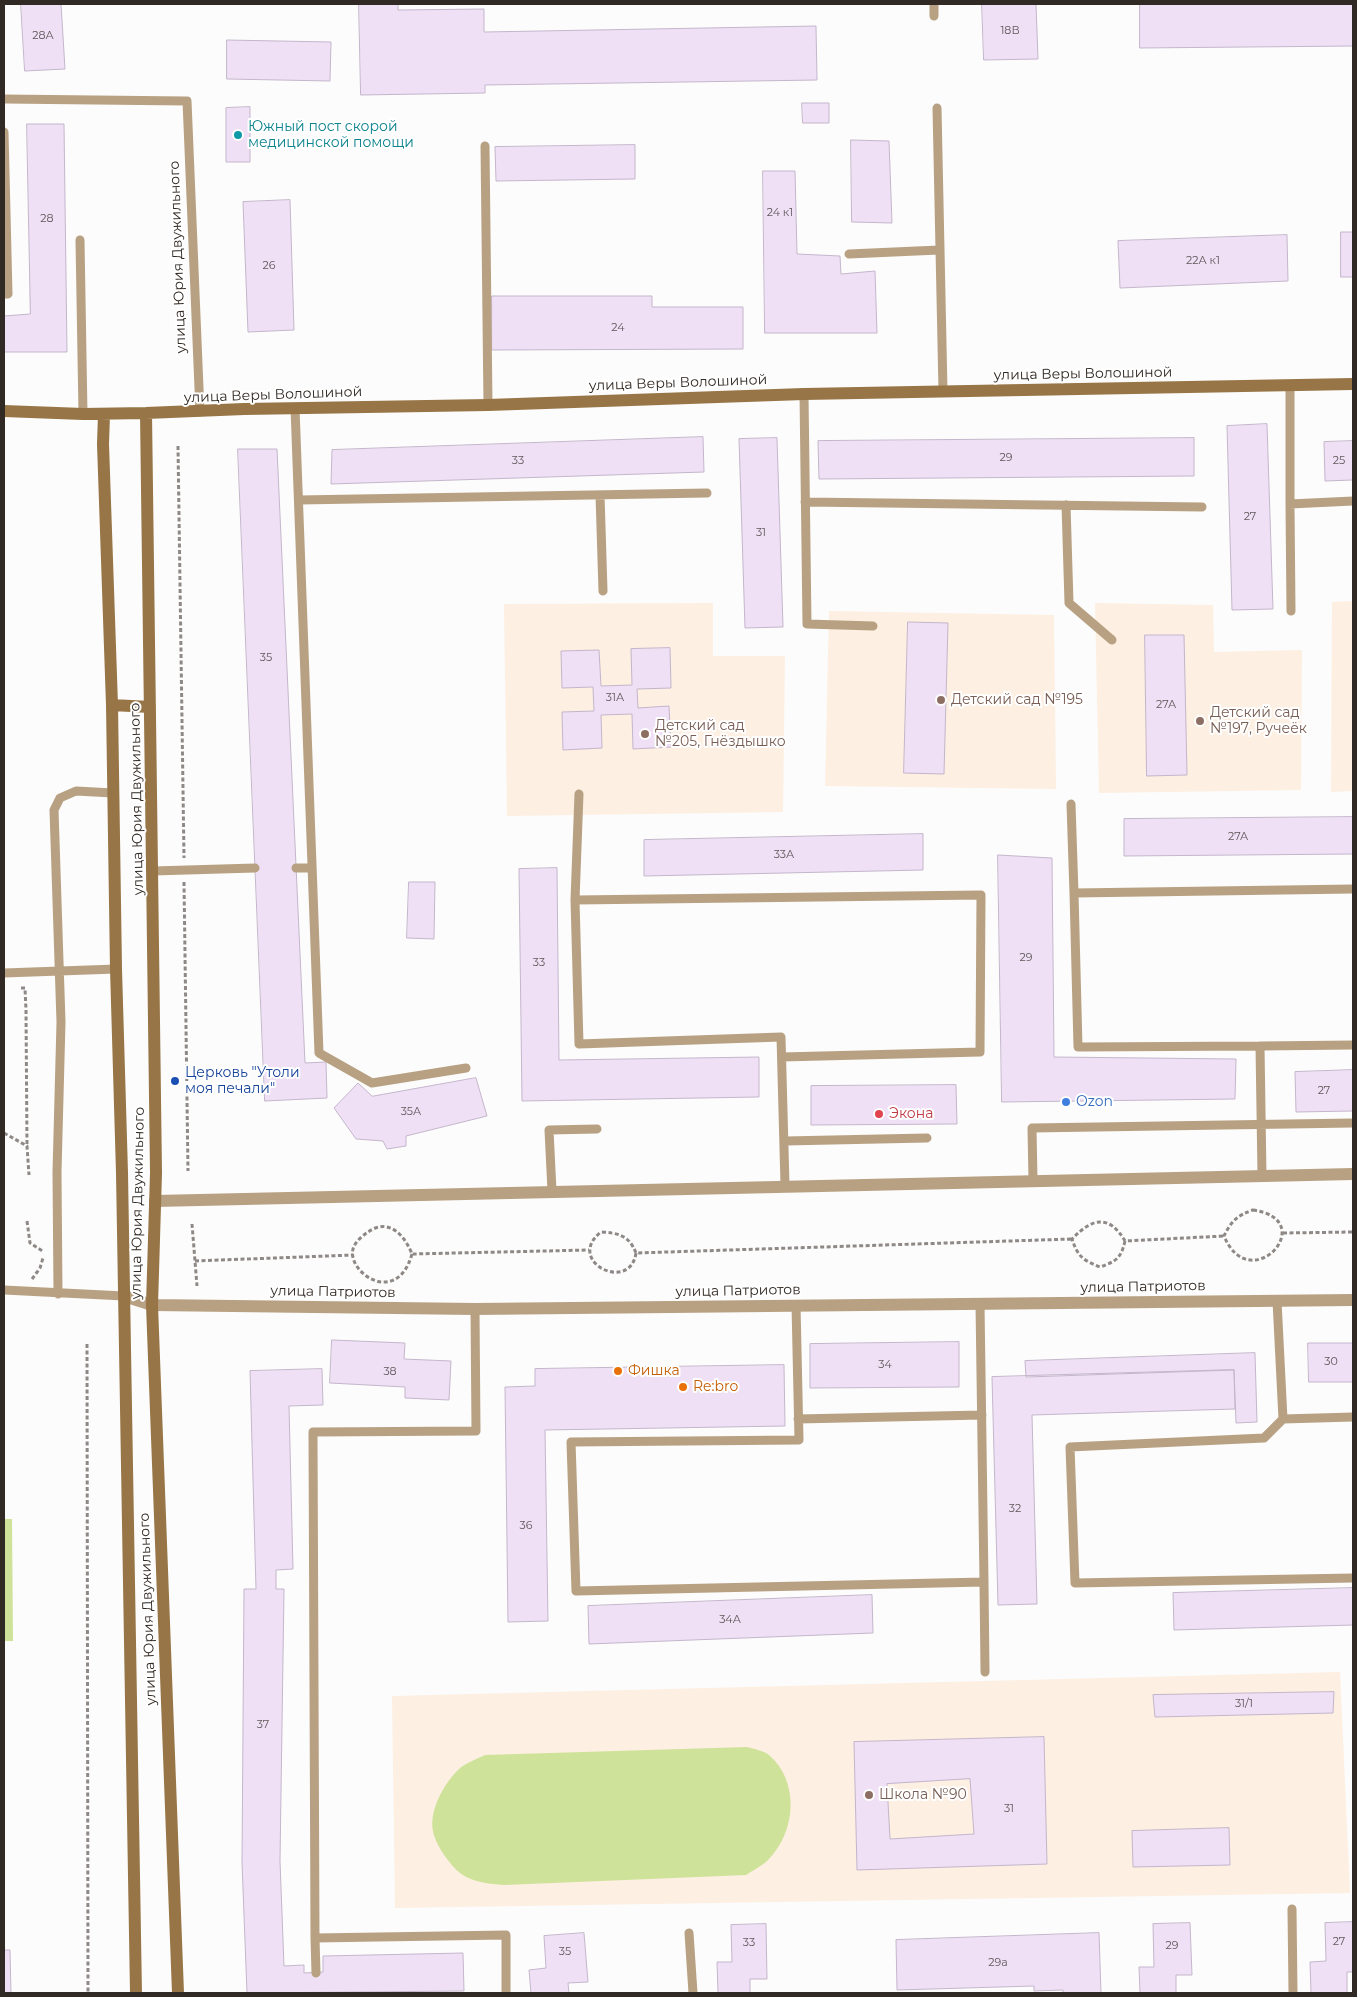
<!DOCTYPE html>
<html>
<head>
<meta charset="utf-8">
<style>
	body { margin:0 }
	#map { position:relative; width:1357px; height:1997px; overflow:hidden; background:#fcfcfc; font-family:Montserrat,sans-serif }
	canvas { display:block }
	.frame { position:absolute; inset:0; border:5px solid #312923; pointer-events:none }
</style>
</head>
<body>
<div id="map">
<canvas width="1357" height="1997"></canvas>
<div class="frame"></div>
</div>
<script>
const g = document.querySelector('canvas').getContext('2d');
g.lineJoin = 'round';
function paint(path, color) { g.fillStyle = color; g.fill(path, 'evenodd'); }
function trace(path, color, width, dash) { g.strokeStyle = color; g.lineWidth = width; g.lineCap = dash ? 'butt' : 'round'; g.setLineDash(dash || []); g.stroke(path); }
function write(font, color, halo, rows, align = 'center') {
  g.font = font + ' Montserrat,sans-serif'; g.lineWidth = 4; g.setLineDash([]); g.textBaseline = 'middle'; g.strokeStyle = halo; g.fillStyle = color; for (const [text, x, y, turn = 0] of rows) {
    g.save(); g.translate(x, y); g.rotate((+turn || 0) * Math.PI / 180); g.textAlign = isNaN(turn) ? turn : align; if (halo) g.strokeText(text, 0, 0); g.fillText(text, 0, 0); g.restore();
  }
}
const education = new Path2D(`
	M1353 601V791L1331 792 1332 602Z
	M713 603V656H785L783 812 507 816 504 604Z
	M1095 603 1213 605 1214 652 1302 650 1301 790 1099 793Z
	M829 611 1054 615 1056 789 825 786Z
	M1340 1672 1350 1893 395 1908 392 1696Z`);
const green = new Path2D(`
	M4 1519H12L13 1641H4Z
	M747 1747C754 1749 764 1751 769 1755 800 1782 796 1832 768 1860 762 1866 753 1870 746 1875L504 1885C490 1884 471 1882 460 1873 450 1865 435 1844 433 1831 429 1810 444 1784 458 1770 465 1763 477 1759 485 1755Z`);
const building = new Path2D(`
	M21 4H61L65 69 25 71Z
	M359 4H398V10L484 9V32L816 26 817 80 485 85V93L361 95Z
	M982 4H1036L1038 59 984 60Z
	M1140 4H1353V46L1140 48Z
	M227 40 331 42 330 81 227 79Z
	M802 103H829V123H803Z
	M250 107V162H226V108Z
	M27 124H64L67 352H4V316L30 314Z
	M851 140 889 141 892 223 852 222Z
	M635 145V179L496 181 495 147Z
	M763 171H795L797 254 840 256 841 274 875 271 877 333H765Z
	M290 200 294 330 248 332 243 202Z
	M1341 232H1353V277H1341Z
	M1287 235 1288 281 1120 288 1118 241Z
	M492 296H652V307H743V349L492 350Z
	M1267 424 1273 609 1232 610 1227 426Z
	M703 437 704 472 331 484 332 450Z
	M777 438 783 627 745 628 739 439Z
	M1194 438V476L819 479 818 441Z
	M1353 441V480L1325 481 1324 442Z
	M238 449H277L305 1063 326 1062 327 1098 265 1101Z
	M908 622 948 623 944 774 904 773Z
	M1145 635H1184L1187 775 1147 776Z
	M670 648 671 688 637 689 638 708 669 706 671 747 633 749 632 714 601 715 602 748 563 750 562 712 594 711 593 687 562 688 561 651 599 650 601 686 632 685 631 649Z
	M1353 817V854L1124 856V819Z
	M923 834V870L644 876V840Z
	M998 855 1052 858 1054 1057 1236 1059 1235 1099 1002 1102Z
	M557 868 559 1060 759 1057V1097L522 1101 519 869Z
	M409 882H435L434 939 407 938Z
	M1353 1070V1111L1296 1112 1295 1072Z
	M476 1078 487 1116 406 1136V1146L387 1149 383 1141 356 1139 334 1108 358 1083 372 1096Z
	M956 1085 957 1124 811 1125V1086Z
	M332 1340 405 1343 404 1359 451 1361 449 1400 405 1398V1387L330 1383Z
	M959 1342V1387L810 1388V1344Z
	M1308 1343H1353V1382H1309Z
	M1255 1353 1257 1422 1236 1423 1234 1370 1026 1377 1025 1361Z
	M784 1365 785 1426 545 1430 548 1621 508 1622 505 1387 535 1386V1369Z
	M322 1369 323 1405 289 1406 293 1569 276 1570V1589H284L280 1861 284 1966 304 1965V1973L323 1972V1956L463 1953 464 1991 247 1993 242 1863 244 1589H256L250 1371Z
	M1234 1370 1235 1409 1032 1415 1037 1604 998 1605 992 1377Z
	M1353 1588V1625L1174 1630 1173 1593Z
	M872 1595 873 1633 589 1644 588 1606Z
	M1334 1692 1333 1713 1155 1717 1153 1695Z
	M1044 1737 1047 1864 857 1870 854 1742ZM970 1779 974 1834 890 1839 887 1784Z
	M1229 1828 1230 1865 1133 1867 1132 1831Z
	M1353 1922V1972H1347V1993H1311L1310 1962 1326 1961 1325 1923Z
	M1190 1923 1192 1975H1176V1993H1140L1139 1967H1154L1153 1924Z
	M766 1924 767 1979H750V1993H718L717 1962H732L731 1925Z
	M584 1933 588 1982 568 1983 569 1993H531L529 1970 546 1968 544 1936Z
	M1099 1933 1101 1993H1063V1990L1034 1991V1986L897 1990 896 1940Z
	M4 1950H10L11 1993H4Z`);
const path = new Path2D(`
	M178 446 184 858
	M184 882 188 1171
	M21 988H25L26 1010 27 1146
	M4 1133 27 1146 29 1175
	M1253 1210C1322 1220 1250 1299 1224 1236 1231 1221 1238 1215 1253 1210Z
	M27 1221 30 1243 44 1252
	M192 1224 197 1286
	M1283 1233 1353 1232
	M1125 1241C1121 1258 1117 1261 1100 1267 1083 1260 1078 1257 1072 1239 1092 1218 1109 1214 1125 1241L1224 1236
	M636 1253C630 1294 564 1261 601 1232 618 1233 629 1235 636 1253L1072 1239
	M412 1254C397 1307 347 1273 353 1249 355 1242 362 1236 368 1232 389 1217 405 1236 412 1254L589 1250
	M195 1261 353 1255
	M32 1279 40 1268 43 1258
	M87 1344 88 1993`);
const lane = new Path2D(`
	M934 16V4
	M4 99 187 101 200 412
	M937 108 943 391
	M4 132 8 294H4
	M485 146 488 405
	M80 240 83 414
	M849 254 939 250
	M1290 385V504L1353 501
	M804 394 807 624 873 626
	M295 408 319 1053 372 1083 466 1068
	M600 495 603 591
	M299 500 707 493
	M805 502 1202 507
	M1290 504 1291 611
	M1066 505 1069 603 1112 640
	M1071 804 1074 893
	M296 868H312
	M153 871 255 868
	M575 900 579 794
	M4 973 116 969
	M1260 1046 1353 1045
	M782 1057 980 1052 981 895 575 900 579 1044 781 1037 785 1185
	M785 1141 927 1138
	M1262 1176 1260 1046 1078 1047 1074 893 1353 889
	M1033 1180 1032 1128 1353 1123
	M552 1191 549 1130 597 1129
	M4 1290 124 1296
	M58 1294 57 1172 61 1022 54 810 60 798 76 791 113 793
	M1277 1301 1283 1419
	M796 1305 799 1440 571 1442 576 1591 984 1582 980 1304
	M475 1309 476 1431 313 1432 315 1938 506 1935V1993
	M1353 1417 1283 1419 1264 1438 1070 1447 1075 1583 1353 1578
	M798 1419 982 1415
	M984 1582 985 1672
	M1292 1909 1293 1993
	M689 1933 693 1993
	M315 1938 316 1973`);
const street = new Path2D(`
	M155 1201 1353 1174
	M124 1296 152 1305 475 1309 1353 1300`);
const secondary = new Path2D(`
	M4 411 83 414 146 413 244 409 488 405 804 394 1353 384
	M146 413 156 1173 152 1305 178 1993
	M104 414 103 444 112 705 116 969 122 1173 136 1993
	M112 705 150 707`);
const markers = [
	[238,135,5,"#0f9aa8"],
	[941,700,5,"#8d6e63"],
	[1200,721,5,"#8d6e63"],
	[645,734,5,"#8d6e63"],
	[175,1081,5,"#1a4fb4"],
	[1066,1102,5,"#3f7fe0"],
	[879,1114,5,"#e0444e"],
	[618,1371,5,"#e8710a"],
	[683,1387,5,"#e8710a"],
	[869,1795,5,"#8d6e63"]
];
const numberNames = [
	["18В",1010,31],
	["28А",43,36],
	["24 к1",780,213],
	["28",47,219],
	["22А к1",1203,261],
	["26",269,266],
	["24",618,328],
	["29",1006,458],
	["33",518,461],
	["25",1339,461],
	["27",1250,517],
	["31",761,533],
	["35",266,658],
	["31А",615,698],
	["27А",1166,705],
	["27А",1238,837],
	["33А",784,855],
	["29",1026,958],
	["33",539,963],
	["27",1324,1091],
	["35А",411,1112],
	["30",1331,1362],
	["34",885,1365],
	["38",390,1372],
	["32",1015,1509],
	["36",526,1526],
	["34А",730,1620],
	["31/1",1244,1704],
	["37",263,1725],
	["31",1009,1809],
	["27",1339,1942],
	["33",749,1943],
	["29",1172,1946],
	["35",565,1952],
	["29а",998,1963]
];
const cultureNames = [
	["Южный пост скорой",248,127],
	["медицинской помощи",248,143]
];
const streetNames = [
	["улица Юрия Двужильного",178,257,-92],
	["улица Веры Волошиной",1083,374,-1],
	["улица Веры Волошиной",678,383,-2],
	["улица Веры Волошиной",273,395,-2],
	["улица Юрия Двужильного",137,799,-91],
	["улица Юрия Двужильного",138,1203,-89],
	["улица Патриотов",1143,1287,-1],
	["улица Патриотов",738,1291,-1],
	["улица Патриотов",333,1292,1],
	["улица Юрия Двужильного",148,1609,-92]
];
const educationNames = [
	["Детский сад №195",951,700],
	["Детский сад",1210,713],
	["№197, Ручеёк",1210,729],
	["Детский сад",655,726],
	["№205, Гнёздышко",655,742],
	["Школа №90",879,1795]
];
const transitNames = [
	["Церковь \"Утоли",185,1073],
	["моя печали\"",185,1089]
];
const shopNames = [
	["Ozon",1076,1102]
];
const healthNames = [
	["Экона",889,1114]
];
const foodNames = [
	["Фишка",628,1371],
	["Re:bro",693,1387]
];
paint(education, '#fdefe1');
paint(green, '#cfe299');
paint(building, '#efe0f6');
trace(building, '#c4b6cb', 1);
trace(path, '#8e8986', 3, [4, 2.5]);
trace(lane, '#b8a182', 9);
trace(street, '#b8a182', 12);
trace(secondary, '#977546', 12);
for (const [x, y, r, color] of markers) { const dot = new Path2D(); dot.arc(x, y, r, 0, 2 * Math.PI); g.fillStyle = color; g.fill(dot); trace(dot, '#fff', 2); }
write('11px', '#605758', null, numberNames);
write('14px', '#0d838f', '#fff', cultureNames, 'left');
write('14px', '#312923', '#fff', streetNames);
write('14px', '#785e54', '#fff', educationNames, 'left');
write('14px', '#164399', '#fff', transitNames, 'left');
write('14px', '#366cbe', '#fff', shopNames, 'left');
write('14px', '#be3a42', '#fff', healthNames, 'left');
write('14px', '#c56008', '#fff', foodNames, 'left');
</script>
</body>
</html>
